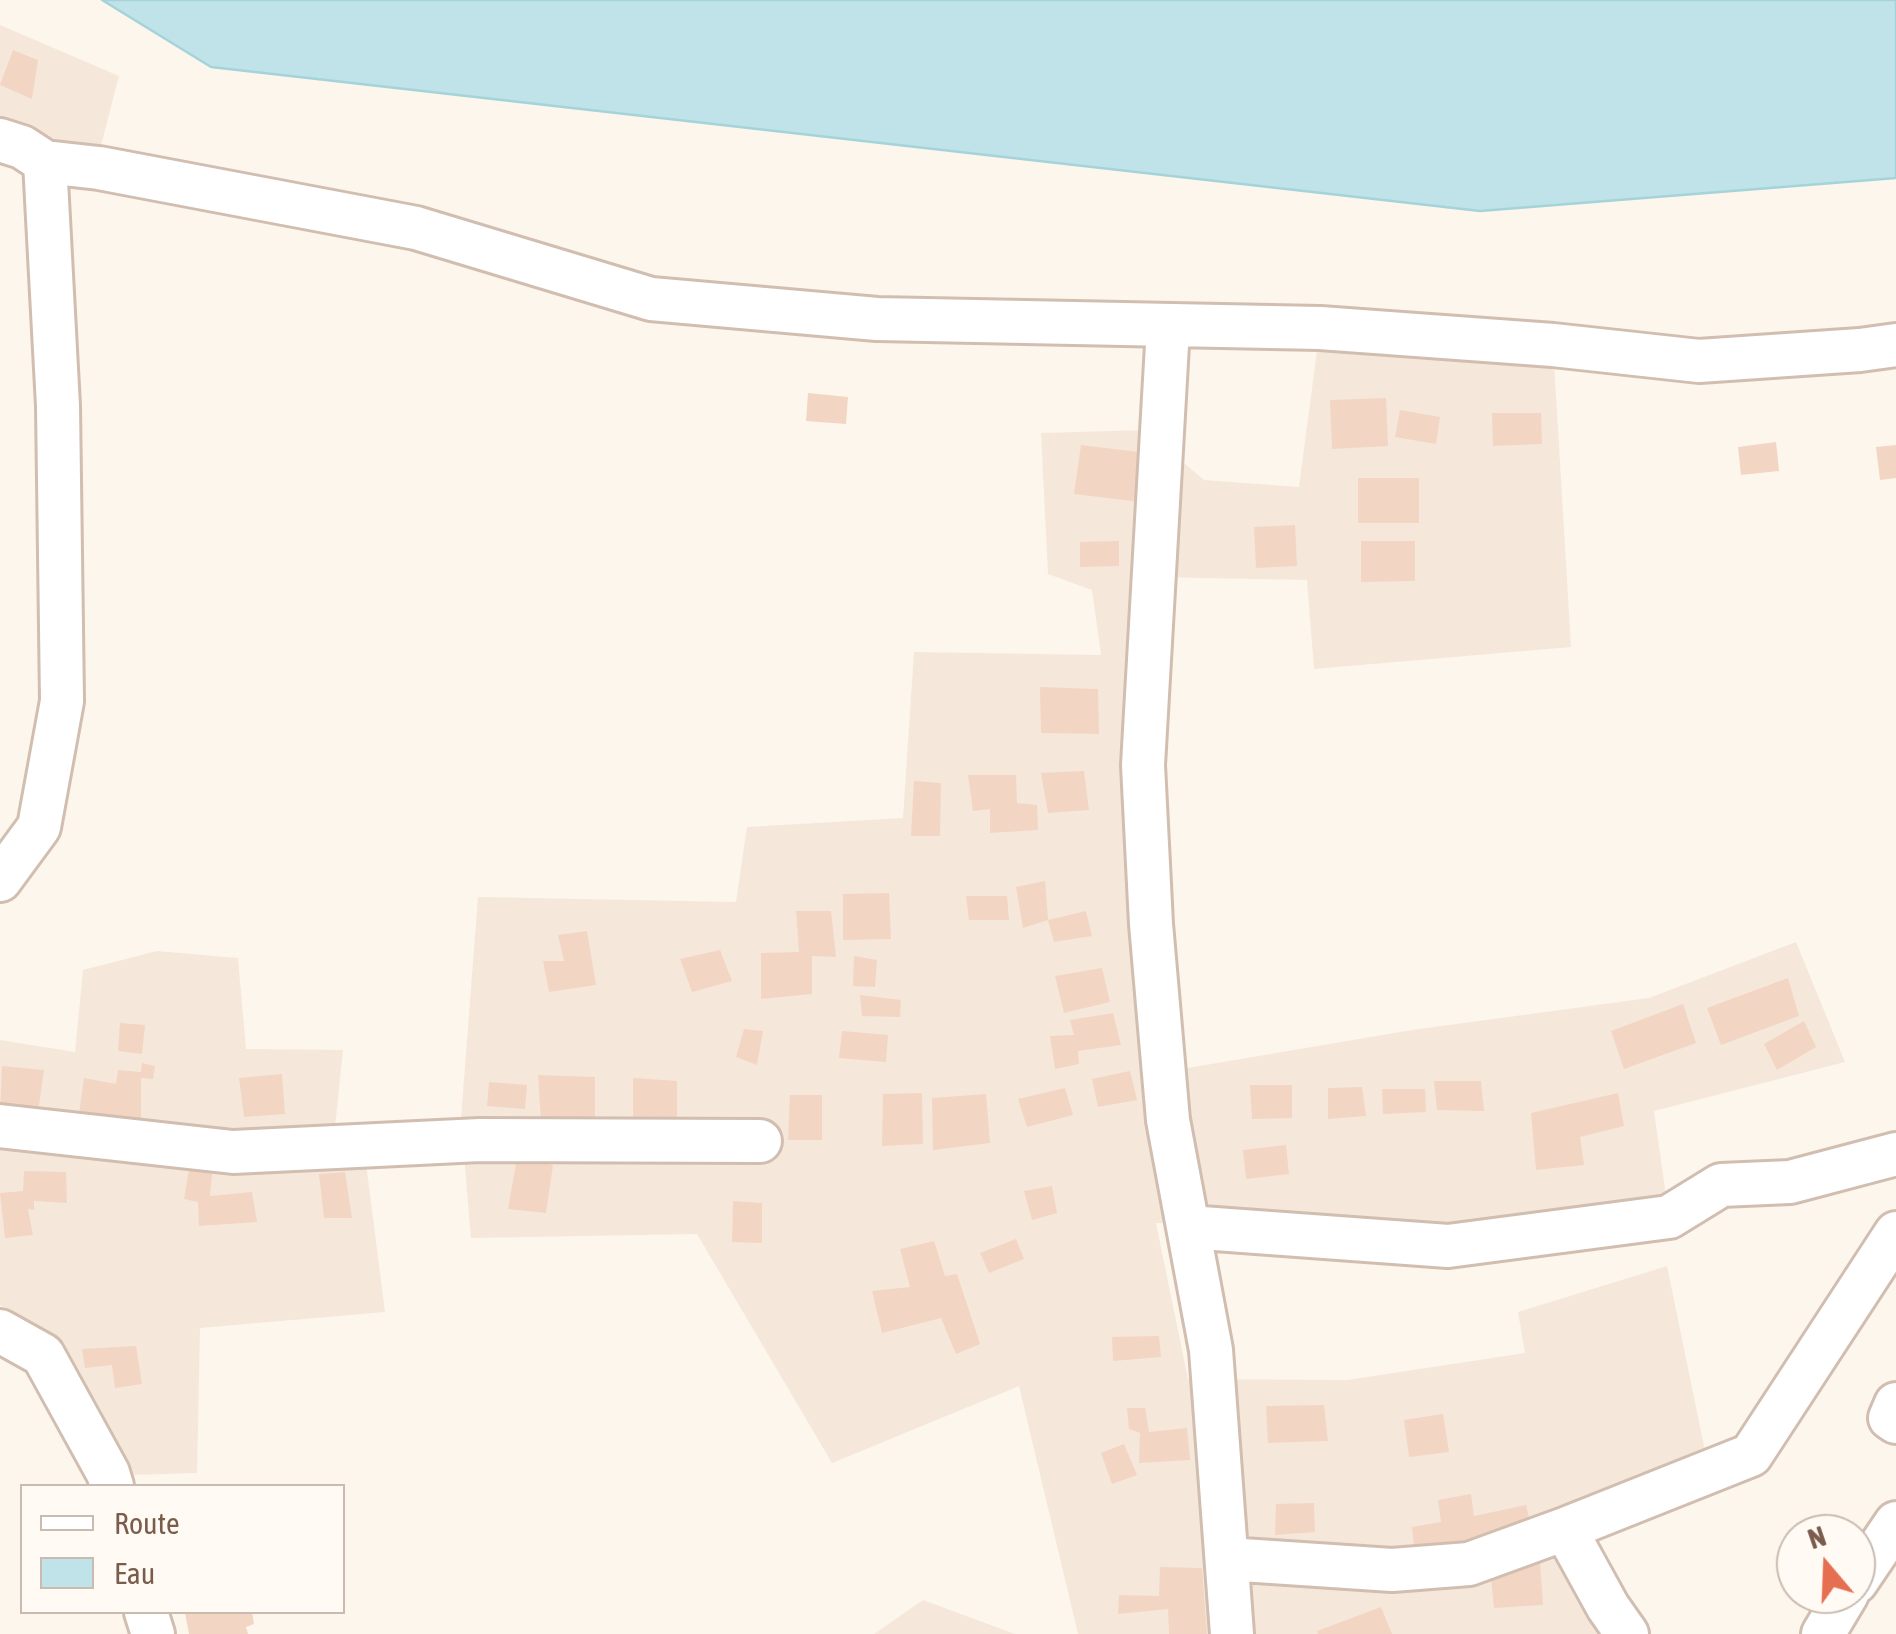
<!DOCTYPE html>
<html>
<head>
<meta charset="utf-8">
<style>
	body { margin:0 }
	#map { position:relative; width:1896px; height:1634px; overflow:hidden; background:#fdf6ec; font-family:"Asap Condensed",sans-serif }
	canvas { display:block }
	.legend { position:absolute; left:20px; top:1484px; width:325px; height:130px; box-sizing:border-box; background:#fffaf3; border:2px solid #cabbb1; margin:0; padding:12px 18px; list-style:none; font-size:30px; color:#7a5c4d }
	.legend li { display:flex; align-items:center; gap:20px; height:50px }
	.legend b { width:50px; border:2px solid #cabbb1 }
	.north { position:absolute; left:1776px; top:1514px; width:100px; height:100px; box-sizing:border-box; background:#fffaf3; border:2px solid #cabbb1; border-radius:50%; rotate:341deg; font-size:28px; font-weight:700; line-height:40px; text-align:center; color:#7a5c4d }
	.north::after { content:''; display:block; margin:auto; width:35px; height:45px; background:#e76f51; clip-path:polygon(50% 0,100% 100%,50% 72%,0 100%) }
</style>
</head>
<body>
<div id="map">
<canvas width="1896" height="1634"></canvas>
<ul class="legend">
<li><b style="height:12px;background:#fff"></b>Route</li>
<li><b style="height:28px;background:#bfe3e8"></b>Eau</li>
</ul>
<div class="north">N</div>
</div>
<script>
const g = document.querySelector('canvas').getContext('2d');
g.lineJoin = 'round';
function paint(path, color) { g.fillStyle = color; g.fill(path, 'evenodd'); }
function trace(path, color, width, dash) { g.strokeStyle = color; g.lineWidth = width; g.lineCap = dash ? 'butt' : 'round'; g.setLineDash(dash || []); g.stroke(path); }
const residential = new Path2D(`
	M0 25 119 76 97 161 0 128Z
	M1320 328 1553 345 1571 647 1314 669 1307 580 1153 577 1132 986 1164 1072 1412 1030 1649 998 1796 942 1845 1062 1654 1111 1669 1217 1436 1247 1218 1225 1156 1223 1188 1379 1347 1380 1525 1353 1518 1312 1667 1266 1710 1475 1567 1533 1619 1634H1078L1019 1386 832 1463 697 1234 471 1238 461 1118 478 897 736 902 747 827 903 818 914 652 1101 655 1092 590 1048 574 1041 433 1145 430 1204 480 1299 487Z
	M157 951 238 958 246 1049 343 1050 333 1147 366 1163 385 1312 200 1328 197 1473 131 1475 58 1338 0 1305V1040L75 1052 83 970Z
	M923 1600 1015 1634H874Z`);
const water = new Path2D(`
	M102 0H1896V178L1480 211 211 67Z`);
const building = new Path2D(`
	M13 50 38 60 32 99 0 85Z
	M808 393 848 397 846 424 806 421Z
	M1386 398 1388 446 1332 449 1330 400Z
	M1400 410 1440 417 1436 444 1395 437Z
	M1492 413H1541L1542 444 1493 446Z
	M1776 442 1779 471 1741 475 1738 447Z
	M1081 445 1147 453 1140 502 1074 494Z
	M1896 445V478L1880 480 1876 447Z
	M1358 478H1419V523H1358Z
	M1295 525 1297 566 1256 568 1254 527Z
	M1119 541V566L1080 567V542Z
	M1361 541H1415V581L1361 582Z
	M1040 687 1098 689 1099 734 1041 733Z
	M1084 771 1089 810 1048 813 1041 773Z
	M968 775H1016L1017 803 1037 805 1038 830 990 833V809L973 811Z
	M914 781 941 783 940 836H911Z
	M1045 881 1048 920 1023 928 1016 887Z
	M889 893 891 939 843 940V894Z
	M966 896H1007L1009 920H969Z
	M796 911H831L836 957 812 956V994L761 999V953L799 952Z
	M1086 911 1092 936 1054 942 1048 920Z
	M587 931 596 985 549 992 543 961H564L558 935Z
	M720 950 732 981 692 992 680 959Z
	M854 956 877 960 875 987 853 986Z
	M1102 968 1110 1002 1064 1013 1055 976Z
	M1788 978 1799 1016 1721 1045 1707 1008Z
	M860 995 901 1000 900 1017 862 1016Z
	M1683 1004 1696 1043 1624 1069 1611 1031Z
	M1113 1013 1121 1045 1078 1051 1079 1064 1055 1069 1050 1036 1074 1035 1070 1020Z
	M1804 1021 1816 1047 1777 1070 1764 1044Z
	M120 1023 145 1025 142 1054 118 1051Z
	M744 1029 763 1031 757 1065 736 1057Z
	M842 1031 888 1035 886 1062 839 1058Z
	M142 1063 155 1066 153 1079 141 1078V1123L79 1114 84 1078 116 1084 118 1070 141 1072Z
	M2 1066 44 1070 37 1119 0 1116Z
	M1130 1071 1137 1100 1098 1107 1092 1079Z
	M282 1074 285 1114 244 1117 239 1078Z
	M538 1075 595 1077V1121L541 1120Z
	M633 1078 677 1081V1119L633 1117Z
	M1434 1081H1481L1484 1111 1437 1110Z
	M489 1082 527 1085 525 1109 487 1106Z
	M1250 1085H1292V1118L1252 1119Z
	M1362 1087 1366 1116 1328 1119V1088Z
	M1065 1088 1073 1115 1027 1127 1018 1099Z
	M1382 1089H1425L1426 1112 1383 1114Z
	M922 1093 923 1144 882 1146 883 1094Z
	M1618 1093 1624 1126 1580 1137 1584 1165 1536 1170 1531 1113Z
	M986 1094 990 1143 933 1150 932 1098Z
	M790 1095H822V1140H788Z
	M1286 1145 1289 1174 1246 1179 1243 1150Z
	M191 1158 213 1165 210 1196 252 1192 257 1222 199 1226 198 1202 184 1199Z
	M517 1158 553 1165 546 1213 508 1209Z
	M24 1171 66 1172 67 1203 34 1201V1210L28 1209 33 1235 5 1238 0 1193 23 1191Z
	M345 1172 352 1218H324L319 1174Z
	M1052 1186 1057 1213 1032 1220 1024 1191Z
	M733 1201 762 1203V1243L732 1242Z
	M1016 1239 1024 1259 989 1273 980 1253Z
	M934 1241 945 1276 957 1274 980 1344 956 1354 941 1318 882 1333 872 1291 910 1287 900 1249Z
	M1159 1336 1161 1357 1113 1361 1112 1337Z
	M136 1346 142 1384 115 1388 112 1365 85 1368 82 1349Z
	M1324 1405 1328 1441 1268 1443 1266 1406Z
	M1127 1408H1145L1149 1432 1187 1428 1190 1460 1139 1463 1140 1433 1129 1429Z
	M1443 1414 1449 1452 1409 1457 1404 1420Z
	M1124 1444 1137 1475 1112 1484 1101 1453Z
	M1471 1494 1474 1516 1526 1505 1533 1533 1414 1548 1412 1527 1441 1522 1438 1500Z
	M1314 1503 1315 1532 1275 1535 1276 1504Z
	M1540 1561 1543 1605 1494 1608 1490 1566Z
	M1160 1567 1202 1568 1207 1634H1169L1168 1609 1118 1614 1119 1595 1159 1596Z
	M1381 1607 1392 1634H1318L1317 1631Z
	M192 1612H252L254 1624 246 1627 248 1634H189L185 1613Z`);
const minor = new Path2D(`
	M0 140 22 147 45 162 99 168 416 228 651 299 877 319 1320 328 1553 345 1699 361 1860 350 1896 345
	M1168 327 1143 765 1151 924 1168 1120 1211 1350 1232 1634
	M0 880 39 827 62 701 58 406 45 162
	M0 1126 233 1152 480 1140 760 1141
	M1188 1227 1448 1246 1669 1217 1721 1185 1790 1182 1896 1154
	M0 1331 43 1355 108 1473 112 1486
	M1896 1404 1890 1418 1896 1422
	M1565 1529 1751 1455 1896 1233
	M1227 1559 1392 1570 1469 1564 1565 1529 1608 1607 1627 1634
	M1856 1582 1896 1523
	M146 1612 153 1634
	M1823 1634 1847 1594`);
paint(residential, '#f5e8da');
paint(water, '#bfe3e8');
trace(water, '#a5d3da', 2.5);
paint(building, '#f3d5c3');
trace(minor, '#d1beb0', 48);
trace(minor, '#fff', 42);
</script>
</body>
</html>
